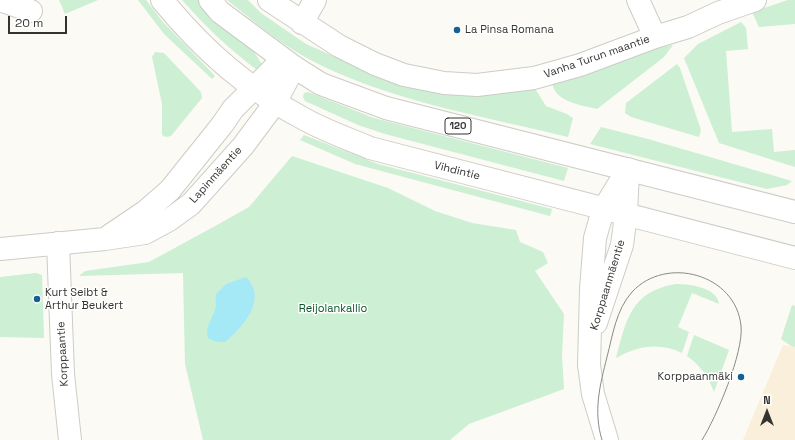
<!DOCTYPE html>
<html>
<head>
<meta charset="utf-8">
<style>
	body { margin:0 }
	#map { position:relative; width:795px; height:440px; overflow:hidden; background:#fbfaf4; font-family:"Space Grotesk",sans-serif }
	canvas { display:block }
	.north { position:absolute; left:747px; top:392px; width:40px; height:40px; -webkit-text-stroke:3px #fff; paint-order:stroke; rotate:0deg; font-size:11px; font-weight:700; line-height:16px; text-align:center; color:#333331 }
	.north::after { content:''; display:block; margin:auto; width:14px; height:18px; background:#333331; clip-path:polygon(50% 0,100% 100%,50% 72%,0 100%) }
	.scale { position:absolute; left:8px; top:16px; width:59px; height:18px; box-sizing:border-box; border:2px solid #333331; border-top:0; padding-left:5px; font-size:12px; line-height:14px; white-space:nowrap; color:#333331; -webkit-text-stroke:3px #fff; paint-order:stroke }
</style>
</head>
<body>
<div id="map">
<canvas width="795" height="440"></canvas>
<div class="north">N</div>
<div class="scale">20 m</div>
</div>
<script>
const g = document.querySelector('canvas').getContext('2d');
g.lineJoin = 'round';
function paint(path, color) { g.fillStyle = color; g.fill(path, 'evenodd'); }
function trace(path, color, width, dash) { g.strokeStyle = color; g.lineWidth = width; g.lineCap = dash ? 'butt' : 'round'; g.setLineDash(dash || []); g.stroke(path); }
function write(font, color, halo, rows, align = 'center') {
  g.font = font + ' "Space Grotesk",sans-serif'; g.lineWidth = 3; g.setLineDash([]); g.textBaseline = 'middle'; g.strokeStyle = halo; g.fillStyle = color; for (const [text, x, y, turn = 0] of rows) {
    g.save(); g.translate(x, y); g.rotate((+turn || 0) * Math.PI / 180); g.textAlign = isNaN(turn) ? turn : align; if (halo) g.strokeText(text, 0, 0); g.fillText(text, 0, 0); g.restore();
  }
}
const medical = new Path2D(`
	M783 345 795 347V440H743Z`);
const green = new Path2D(`
	M59 0H98L65 14Z
	M138 0H146L163 22 215 76 212 79 164 34Z
	M182 0H200L251 47 263 66 257 70C229 49 205 26 182 0Z
	M227 0H248L261 13 306 44 367 71 534 87 546 106 567 114 573 118 568 137C479 115 386 101 305 57 277 41 252 20 227 0Z
	M788 0H795V24L759 27 752 12Z
	M741 22 746 28 748 49 726 51 732 132 772 129 774 152 795 150V167L719 143 684 58 698 44Z
	M673 45 664 57 597 109C581 105 554 102 552 82L642 49Z
	M155 52 164 53 201 92 202 98 171 136 166 137 162 135V104L152 57Z
	M677 64 680 68 701 130 699 137 631 117 625 113 626 103Z
	M308 92 374 118 568 168 564 181 385 134 358 125 305 101 303 97 304 93Z
	M601 127 648 139 792 181 787 185 767 189 590 144Z
	M304 135 378 164 552 209 550 216 355 164 300 140Z
	M292 156 388 188 435 211 472 223 516 230 520 242 543 252 548 263 535 271 564 314 562 355 564 389 469 424 450 440H203L185 364 183 273 79 276 85 271 149 262 217 225 249 207Z
	M36 273 42 275 44 338 0 337V277Z
	M676 284C689 284 717 287 719 304L692 293 678 327 689 332 682 353C659 342 637 346 616 358 626 320 631 291 676 284Z
	M792 305 795 306V347L791 346 781 339Z
	M694 335 729 350 714 392C708 376 700 365 687 356Z`);
const water = new Path2D(`
	M246 277C268 299 244 326 225 342 218 342 214 342 208 338 205 325 211 322 215 310 217 306 215 299 216 294L226 284Z`);
const minor = new Path2D(`
	M0 0 31 11
	M269 0 339 46 375 64 404 75 444 83 477 85 534 78 580 65 655 37 688 27 718 13 755 0
	M638 0 655 37
	M302 23 315 0
	M109 236 146 211 170 190 222 125 233 109 282 60
	M58 243 63 374 70 440
	M0 249 105 239 145 233 169 220 191 204 243 146 275 103 294 67
	M596 323 622 245 626 215 628 170
	M607 440 593 394 589 365 591 289 595 238 603 210 628 169`);
const major = new Path2D(`
	M162 0C204 51 247 89 306 120 326 131 349 139 370 148L795 258
	M210 0 220 12 294 67 321 84 386 108 795 212`);
const tram = new Path2D(`
	M602 440C593 411 600 385 607 357 613 334 616 310 632 292 666 255 736 274 741 326 744 352 716 418 702 440`);
const markers = [
	[457,30,4,"#166093"],
	[37,299,4,"#166093"],
	[741,377,4,"#166093"]
];
const shields = [
	[458,126,26]
];
const shieldNames = [
	["120",458,126]
];
const poiNames = [
	["La Pinsa Romana",465,30],
	["Kurt Seibt &",45,293],
	["Arthur Beukert",45,306],
	["Korppaanmäki",733,377,"right"]
];
const streetNames = [
	["Vanha Turun maantie",597,57,-19],
	["Vihdintie",457,171,14],
	["Lapinmäentie",216,175,-48],
	["Korppaanmäentie",608,285,-73],
	["Korppaantie",63,354,-93]
];
const parkNames = [
	["Reijolankallio",333,309]
];
paint(medical, '#f9efda');
paint(green, '#cdefd3');
paint(water, '#a6e9f6');
trace(minor, '#cdccc6', 24);
trace(major, '#cdccc6', 24);
trace(minor, '#fff', 22);
trace(major, '#fff', 22);
trace(tram, '#8a8a86', 1);
for (const [x, y, r, color] of markers) { const dot = new Path2D(); dot.arc(x, y, r, 0, 2 * Math.PI); g.fillStyle = color; g.fill(dot); trace(dot, '#fff', 1.5); }
for (const [x, y, w] of shields) { const box = new Path2D(); box.roundRect(x - w / 2, y - 8, w, 16, 3); g.fillStyle = '#fff'; g.fill(box); trace(box, '#333331', 1); }
write('bold 10px', '#333331', null, shieldNames);
write('11px', '#333331', '#fff', poiNames, 'left');
write('11px', '#333331', '#fff', streetNames);
write('11px', '#095326', '#fff', parkNames);
</script>
</body>
</html>
